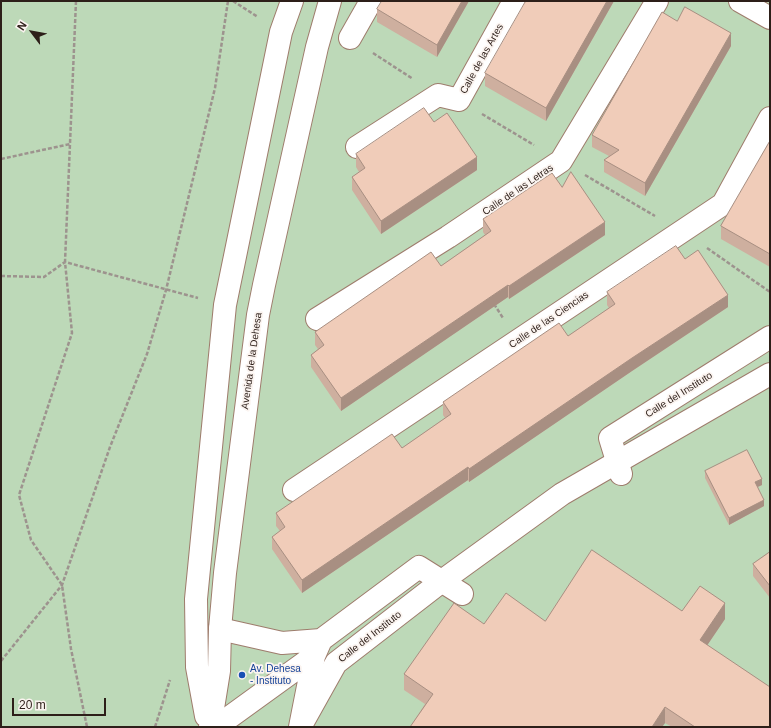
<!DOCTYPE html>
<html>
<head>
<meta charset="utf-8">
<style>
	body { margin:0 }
	#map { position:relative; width:771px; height:728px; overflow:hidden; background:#fbf4f0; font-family:Arial,sans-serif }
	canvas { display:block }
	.frame { position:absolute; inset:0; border:2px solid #2d1f19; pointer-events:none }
	.north { position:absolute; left:12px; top:12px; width:40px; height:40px; -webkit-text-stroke:3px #fbf4f0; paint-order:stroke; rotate:302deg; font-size:11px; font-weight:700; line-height:16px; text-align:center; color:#2d1f19 }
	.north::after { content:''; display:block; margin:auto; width:14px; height:18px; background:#2d1f19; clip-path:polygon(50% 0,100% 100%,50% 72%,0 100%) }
	.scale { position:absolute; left:12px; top:698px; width:94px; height:18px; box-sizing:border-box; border:2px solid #2d1f19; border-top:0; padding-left:5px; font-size:12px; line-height:14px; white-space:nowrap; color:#2d1f19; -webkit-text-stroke:3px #fbf4f0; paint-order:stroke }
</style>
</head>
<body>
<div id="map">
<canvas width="771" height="728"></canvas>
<div class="frame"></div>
<div class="north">N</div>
<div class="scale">20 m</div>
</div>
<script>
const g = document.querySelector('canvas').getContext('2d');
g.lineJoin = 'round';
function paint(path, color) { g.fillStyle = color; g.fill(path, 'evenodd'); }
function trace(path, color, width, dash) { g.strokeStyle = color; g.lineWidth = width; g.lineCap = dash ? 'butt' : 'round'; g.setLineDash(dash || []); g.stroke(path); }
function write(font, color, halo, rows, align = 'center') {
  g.font = font + ' Arial,sans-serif'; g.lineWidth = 3.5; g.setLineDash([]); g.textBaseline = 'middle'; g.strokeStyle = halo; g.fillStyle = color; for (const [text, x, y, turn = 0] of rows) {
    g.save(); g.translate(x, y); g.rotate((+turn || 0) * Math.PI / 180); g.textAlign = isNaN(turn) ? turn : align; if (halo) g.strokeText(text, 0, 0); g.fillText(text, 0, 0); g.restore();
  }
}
const green = new Path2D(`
	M1 1H770V727H1Z`);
const path = new Path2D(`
	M76 1 65 262 72 333 19 495 31 540 62 585 71 649 87 727
	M233 1 258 17
	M373 53 413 79
	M482 114 534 145
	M1 159 70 144
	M585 175 655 216
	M707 248 770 292
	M1 276 44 277 65 262 198 298
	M494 304 503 318
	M1 661 62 585 110 447 147 354 166 290 215 88 228 1
	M155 727 170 680`);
const pedestrian = new Path2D(`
	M303 722 336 663 442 581 562 494 770 374`);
const minor = new Path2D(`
	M740 1 770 18
	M350 38 371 1
	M357 147 438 95 459 100 514 1
	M317 319 448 237 561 161 657 1
	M621 474 610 438 770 337
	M294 490 723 204 770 118
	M220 629 282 643 321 640
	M216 727 314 656
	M300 727 314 656 321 640 419 567 462 594`);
const tertiary = new Path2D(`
	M206 716 197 667 196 599 225 305 281 32 292 1
	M210 727 219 671 220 629 225 573 258 315 264 285 317 47 330 1`);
const wall = new Path2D(`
	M469 1 437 57 377 22V9Z
	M614 1 546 121 485 86V73Z
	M677 21 731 46 645 196 604 172V160L609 156 592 147V135Z
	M434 122 477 170 381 234 352 190V177L359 172 356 167V154Z
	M770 141V267L721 239V226Z
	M562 187 605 235 509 299 508 297 341 411 311 367V355L318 349 315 345V332L441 266 485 235 483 232V219Z
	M685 259 728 307 632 371 469 482 468 480 302 593 272 549V537L280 531 276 526V513L402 448 445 418 443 415V402L568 336 609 308 607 305V292Z
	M705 471 762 485 758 487 764 506 729 525 705 478Z
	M770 552V598L753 576V564Z
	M682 611 725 619 707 645 770 727H672L665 723 662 727H410L425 704 404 690V674L484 624 545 621Z`);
const shadedWall = new Path2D(`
	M462 1H469L437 57V45Z
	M607 1H614L546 121V108Z
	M731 33V46L645 196V183Z
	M477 157V170L381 234V221Z
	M605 222V235L509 299V286Z
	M508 285V297L341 411V398Z
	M728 295V307L632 371 469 482V469L632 358Z
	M468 467V480L302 593V580Z
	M762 479V485L755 488V482Z
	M764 500V506L729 525V518Z
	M725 603V619L700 656V640Z
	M665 707V723L662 727H652Z`);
const building = new Path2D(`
	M382 1H462L437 45 377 9Z
	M526 1H607L546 108 485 73Z
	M685 7 731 33 645 183 604 160 619 150 592 135 662 12 677 21Z
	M424 108 434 122 447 113 477 157 381 221 352 177 365 168 356 154Z
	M770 141V254L721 226Z
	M571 172 605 222 509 286 508 285 341 398 311 355 324 345 315 332 431 252 441 266 491 231 483 219 552 173 562 187Z
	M676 246 685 259 698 250 728 295 632 358 469 469 468 467 302 580 272 537 285 527 276 513 392 434 402 448 451 414 443 402 559 323 568 336 615 304 607 292Z
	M747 450 762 479 755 482 764 500 729 518 705 471Z
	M592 550 682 611 700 586 725 603 700 640 770 687V727H695L665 707 652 727H410L433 694 404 674 454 603 484 624 506 593 545 621Z
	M770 552V586L753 564Z`);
const markers = [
	[242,675,4,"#1a4fb4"]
];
const streetNames = [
	["Calle de las Artes",482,59,-61],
	["Calle de las Letras",518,190,-34],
	["Calle de las Ciencias",549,320,-34],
	["Avenida de la Dehesa",252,361,-82],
	["Calle del Instituto",679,395,-32],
	["Calle del Instituto",370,637,-38]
];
const transitNames = [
	["Av. Dehesa",250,669],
	["- Instituto",250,681]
];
paint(green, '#bdd9b8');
trace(pedestrian, '#9e7c6c', 24);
trace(minor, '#9e7c6c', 24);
trace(tertiary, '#9e7c6c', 24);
trace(path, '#9d938e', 2.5, [4, 2]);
trace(pedestrian, '#fff', 22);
trace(minor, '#fff', 22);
trace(tertiary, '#fff', 22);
paint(wall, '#ceaf9f');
paint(shadedWall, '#a88f82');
paint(building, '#f0ccb9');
trace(building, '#a88f82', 1);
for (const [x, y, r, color] of markers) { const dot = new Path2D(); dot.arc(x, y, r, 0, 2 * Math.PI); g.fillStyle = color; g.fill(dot); trace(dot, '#fbf4f0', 1.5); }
write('10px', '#2d1f19', '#fbf4f0', streetNames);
write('10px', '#164399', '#fbf4f0', transitNames, 'left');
</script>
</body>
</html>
